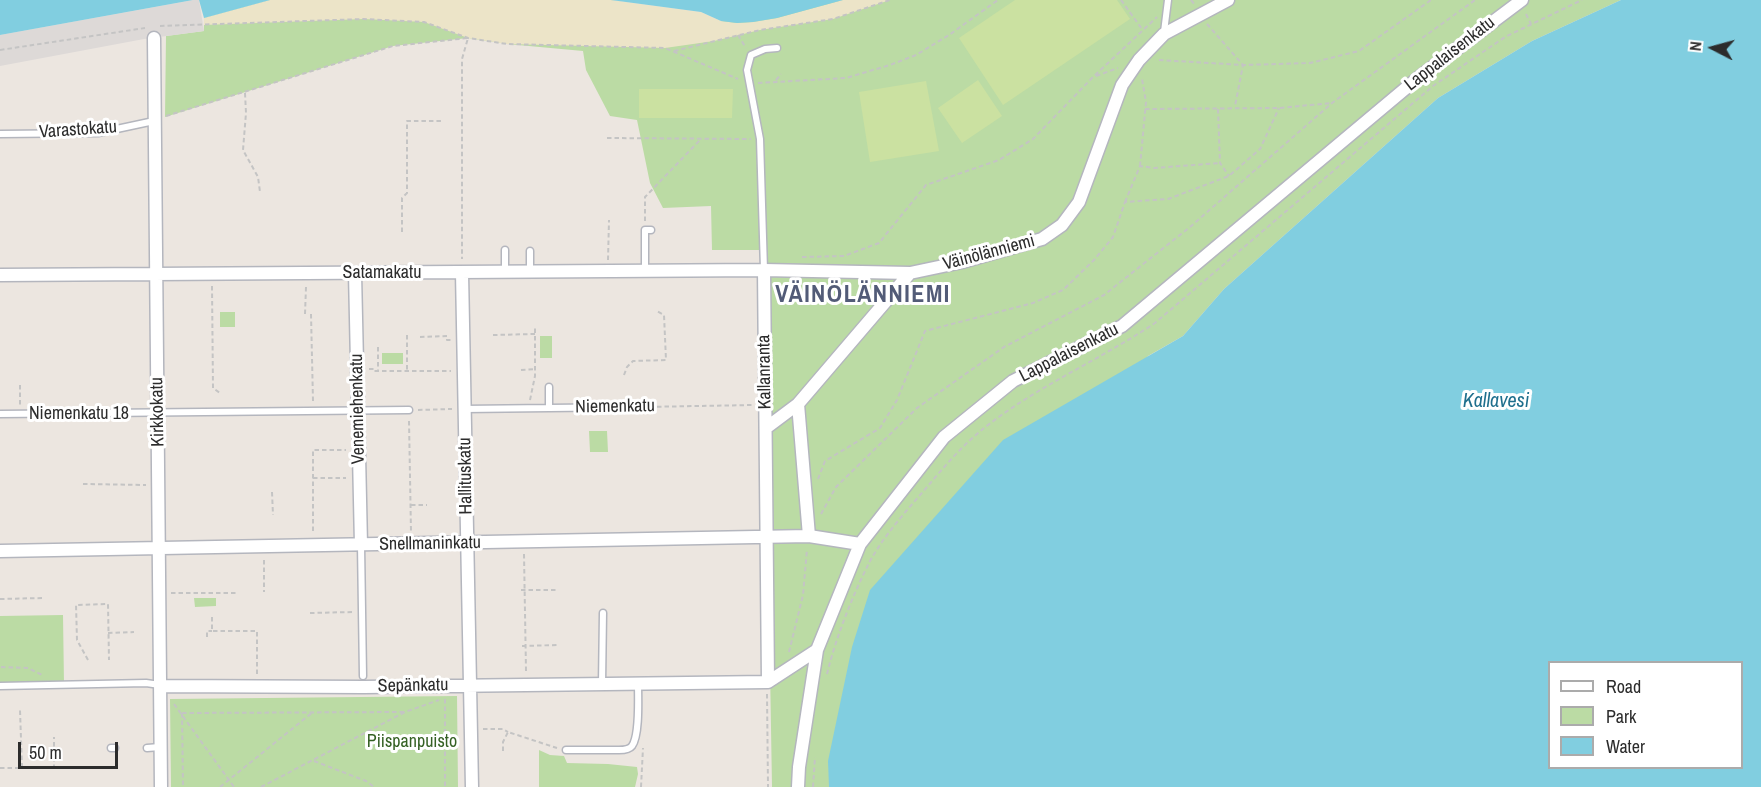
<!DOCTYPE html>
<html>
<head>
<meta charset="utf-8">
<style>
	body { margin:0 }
	#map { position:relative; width:1761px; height:787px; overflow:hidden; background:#ece6e0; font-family:"Archivo Narrow",sans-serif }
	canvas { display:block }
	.legend { position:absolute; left:1548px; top:661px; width:195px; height:108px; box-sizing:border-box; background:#fff; border:2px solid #ababab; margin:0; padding:8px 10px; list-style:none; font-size:18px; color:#2c2c2c }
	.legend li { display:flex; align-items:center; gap:12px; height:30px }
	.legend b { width:30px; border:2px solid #ababab }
	.north { position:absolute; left:1683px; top:18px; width:60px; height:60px; -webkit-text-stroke:4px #fff; paint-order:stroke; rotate:276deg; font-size:16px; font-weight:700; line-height:24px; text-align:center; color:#2c2c2c }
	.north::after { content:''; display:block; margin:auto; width:21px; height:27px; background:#2c2c2c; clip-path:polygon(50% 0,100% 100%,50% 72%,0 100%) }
	.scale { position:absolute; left:18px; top:742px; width:100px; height:27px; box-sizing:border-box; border:3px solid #2c2c2c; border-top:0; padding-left:8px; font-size:18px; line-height:21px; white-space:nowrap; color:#2c2c2c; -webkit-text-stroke:4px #fff; paint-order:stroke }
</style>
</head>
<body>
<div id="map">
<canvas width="1761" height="787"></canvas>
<ul class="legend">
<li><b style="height:8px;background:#fff"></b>Road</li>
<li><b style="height:16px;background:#bbdba4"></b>Park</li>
<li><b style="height:16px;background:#81cee0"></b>Water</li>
</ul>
<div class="north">N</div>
<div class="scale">50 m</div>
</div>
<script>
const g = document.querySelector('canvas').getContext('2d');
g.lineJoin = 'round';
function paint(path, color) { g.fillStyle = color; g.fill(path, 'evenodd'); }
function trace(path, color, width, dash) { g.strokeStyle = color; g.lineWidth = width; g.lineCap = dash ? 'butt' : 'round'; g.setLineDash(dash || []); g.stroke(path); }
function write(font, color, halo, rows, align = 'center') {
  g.font = font + ' "Archivo Narrow",sans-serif'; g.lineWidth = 6; g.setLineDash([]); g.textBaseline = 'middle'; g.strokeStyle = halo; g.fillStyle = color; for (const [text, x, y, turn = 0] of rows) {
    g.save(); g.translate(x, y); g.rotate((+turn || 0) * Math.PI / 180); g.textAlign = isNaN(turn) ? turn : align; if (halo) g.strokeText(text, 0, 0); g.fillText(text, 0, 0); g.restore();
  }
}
const green = new Path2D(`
	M270 0H611L721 21 843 0H1621L1532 41 1438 98 1224 289 1183 336 1148 356 937 787H772L763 250H712L711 206 663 208 650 183 637 120 610 116 586 70 583 51 507 44 468 38 393 46 165 117 166 36 204 31V18Z
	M220 312H235V327H220Z
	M540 336H552V358H540Z
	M382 353H403V364H382Z
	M589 431H607L608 452H590Z
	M194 598H216V606L195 607Z
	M63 615 64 684 0 685V616Z
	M457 696 458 787H171L170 699Z
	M539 750 550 755 564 756 567 763 608 764 637 767 638 774 635 787H539Z`);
const sand = new Path2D(`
	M270 0H611L701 12 721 21 737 23 753 22 777 18 843 0H890L833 19 760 30 714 41 665 48 507 44 468 38 424 22 364 19 204 25V18Z`);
const pitch = new Path2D(`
	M1015 0H1117L1130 19 1003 105 959 38Z
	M978 80 1002 116 962 143 938 108Z
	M926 81 939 151 870 162 859 92Z
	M639 89H733L732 118H639Z`);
const plaza = new Path2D(`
	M193 0H199L204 31 144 39 0 66V35Z`);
const water = new Path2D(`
	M0 0H193L0 35Z
	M199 0H270L204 18Z
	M611 0H843L777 18 753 22 737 23 721 21 701 12Z
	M1621 0H1761V787H829L828 761 852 647 870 590 1003 440 1183 336 1224 289 1438 98 1532 41ZM1550 662H1742V768H1550Z`);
const path = new Path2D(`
	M1121 0 1142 29
	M1191 0 1195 5
	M1526 14 1531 24
	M1207 24 1243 65 1235 106
	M160 26 364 19 424 22 468 38 507 44 665 48 738 79
	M738 35 746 48
	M0 50 145 28
	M674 51 760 30 833 19 890 0
	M1159 60 1243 65 1310 63 1359 51 1431 0
	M1096 76 1118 68
	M776 80 781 74
	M758 83 846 78 890 65 916 55 949 35 998 0
	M245 93 246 113 243 150 258 177 260 192
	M1145 109 1279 108 1332 103
	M1218 109 1220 163 1229 176
	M166 116 393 46 468 38 462 59V259
	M607 138 751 139
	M1140 166 1146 102 1142 79
	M1125 202 1140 166 1154 168 1220 163
	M645 221V197L701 139
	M402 232V198L407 193V121H442
	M802 257 844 256 879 243 926 185 999 160 1033 139 1093 77 1157 17
	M608 260 609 220
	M212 286 213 388 220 393
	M305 314 306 287
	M311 314 313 401
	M407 335V371
	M493 335 535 334
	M420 337 447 336V340H452
	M378 347V371
	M369 369H374V371H451
	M521 370 535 369
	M624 375 627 367 633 361 666 360 664 315 657 311
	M20 385V405
	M530 400 535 376V328
	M642 407 753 405
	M418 410 452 409
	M409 421 411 532
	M313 478H346
	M818 479 825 461 880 428 897 400 925 331 1033 303 1063 290 1094 260 1113 237 1125 202 1168 199 1229 176 1260 149 1279 108
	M83 484 146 485
	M272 492 273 515
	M411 505H427
	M821 514 836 487 917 408 1004 347 1104 295 1190 227 1332 103 1475 0
	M313 531V450H346
	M524 554 526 671
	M264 560V592
	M521 590H556
	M171 593H237
	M0 599 43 598
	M310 613 353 612
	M212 617V631H257V675
	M108 633 134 632
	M207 637V631H212
	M522 646 558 645
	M789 652 803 595 807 549
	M88 660 77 640 76 605 108 604 109 660
	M1 667 28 668 42 675
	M827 674C836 637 852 597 869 563 885 533 911 506 933 480 950 460 967 441 988 425 1040 385 1101 359 1155 323L1433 86 1505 37 1582 0
	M767 694 768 787
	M445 699V787
	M174 704 234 787
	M182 713 404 712
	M182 713 183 787
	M483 729H503L508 732
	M503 751V742L508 732 557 748
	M314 761 366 781 374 787
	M0 768H22L20 710
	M22 768 54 767V737
	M220 787 313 712
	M261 787 405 712 439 700
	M641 787 643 748
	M813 787 815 757`);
const lane = new Path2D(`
	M1164 32 1168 0
	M0 134 98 133 154 121
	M505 250V272
	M530 251V272
	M764 270 760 139 747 70 751 55 765 49 777 48
	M645 271V230H651
	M549 387V408
	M464 409 634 407
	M0 414 409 410
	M361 545 363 676
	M602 684 603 613
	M0 686 146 683 160 685
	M111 748H115
	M147 748 160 747
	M566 750H619C623 750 629 750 632 746 640 735 638 698 638 683`);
const street = new Path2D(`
	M154 38 161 787
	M764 270 768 682
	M355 273 361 545
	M462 273 472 787
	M0 275 764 270 910 273 962 262 1042 239 1062 225 1079 202 1122 85 1139 60 1164 34 1228 0
	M798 404 809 536
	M766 428 798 404 910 273
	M0 551 809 536 860 544
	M160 686 364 687 768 682 817 650
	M798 787 799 767 817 650 860 544 944 437 1013 381 1122 326 1418 78 1522 0`);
const streetNames = [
	["Lappalaisenkatu",1450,54,-38],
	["Varastokatu",78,130,-4],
	["Väinölänniemi",989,253,-15],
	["Satamakatu",382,273],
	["Lappalaisenkatu",1069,353,-27],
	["Kallanranta",765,372,-91],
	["Niemenkatu",615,407,-1],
	["Venemiehenkatu",358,409,-91],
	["Kirkkokatu",158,412,-91],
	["Niemenkatu 18",79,414],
	["Hallituskatu",466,476,-91],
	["Snellmaninkatu",430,544,-1],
	["Sepänkatu",413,686,-1]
];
const parkNames = [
	["Piispanpuisto",412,742]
];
const waterNames = [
	["Kallavesi",1496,402]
];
const districtNames = [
	["VÄINÖLÄNNIEMI",863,296]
];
paint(green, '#bbdba4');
paint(sand, '#ece4c8');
paint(pitch, '#cbe1a1');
paint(plaza, '#ddd9d7');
paint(water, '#81cee0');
trace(lane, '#b4b6be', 9);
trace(street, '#b4b6be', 15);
trace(path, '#c4c4c4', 2, [4.5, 3]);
trace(lane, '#fff', 6);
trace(street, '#fff', 12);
write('18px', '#2c2c2c', '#fff', streetNames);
write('18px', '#356124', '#fff', parkNames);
write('italic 20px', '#1f6f8d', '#fff', waterNames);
g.letterSpacing = '1.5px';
write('bold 24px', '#525b77', '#fff', districtNames);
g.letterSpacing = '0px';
</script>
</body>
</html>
